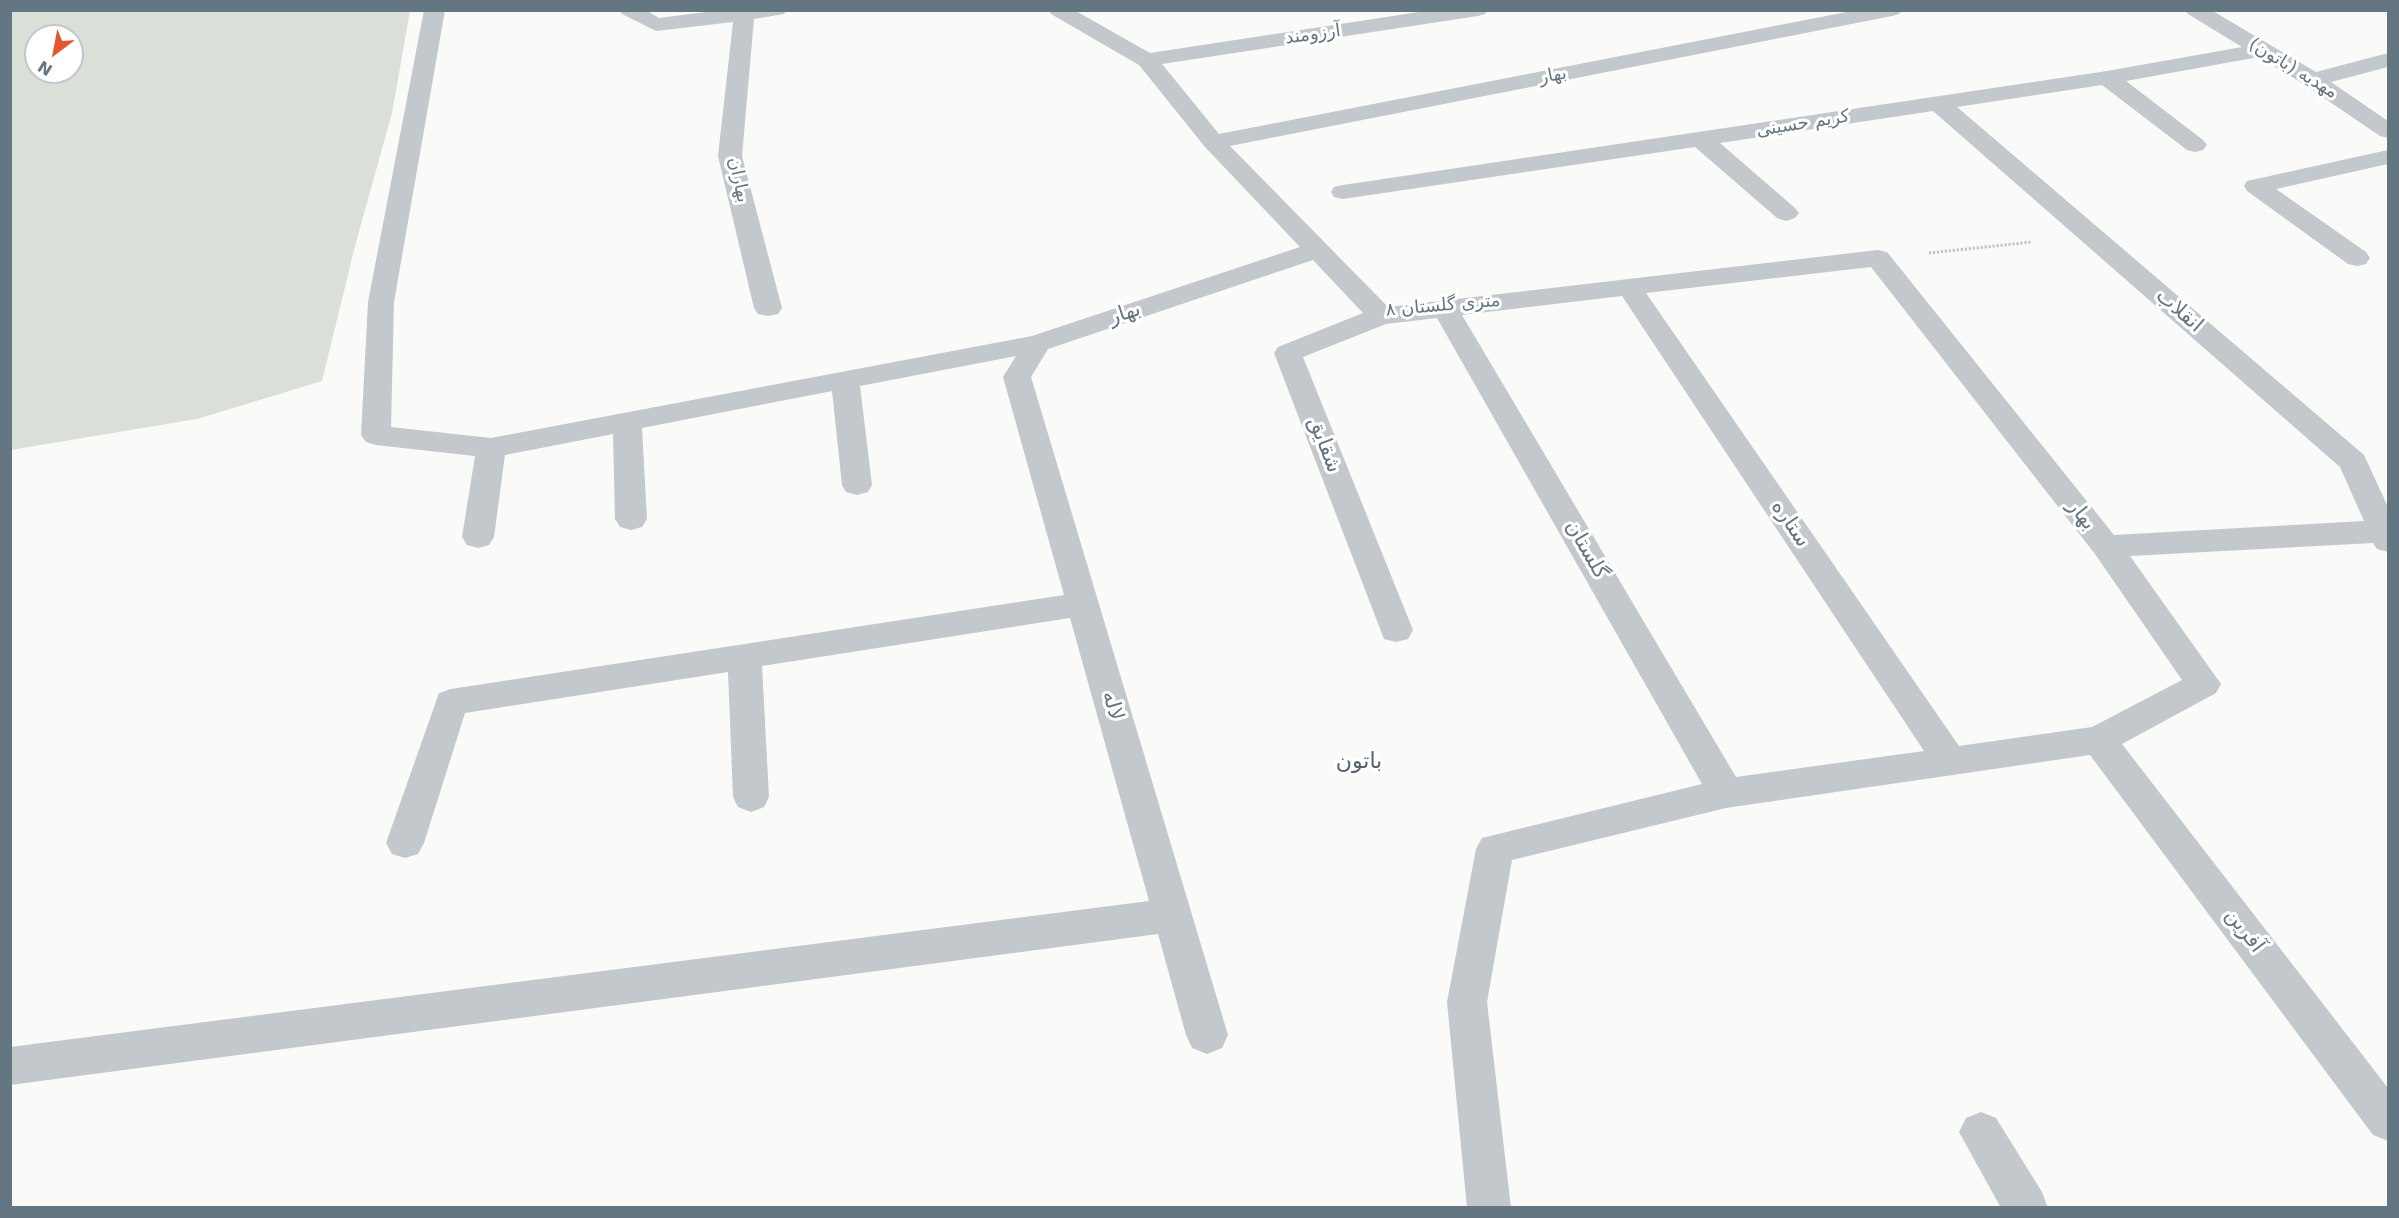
<!DOCTYPE html>
<html>
<head>
<meta charset="utf-8">
<style>
	body { margin:0 }
	#map { position:relative; width:2399px; height:1218px; overflow:hidden; background:#fafaf8; font-family:"DejaVu Sans",sans-serif }
	canvas { display:block }
	.frame { position:absolute; inset:0; border:12px solid #657683; pointer-events:none }
	.north { position:absolute; left:24px; top:24px; width:60px; height:60px; box-sizing:border-box; background:#fff; border:2px solid #c1c8cd; border-radius:50%; rotate:212deg; font-size:16px; font-weight:700; line-height:24px; text-align:center; color:#657683 }
	.north::after { content:''; display:block; margin:auto; width:21px; height:27px; background:#e4572e; clip-path:polygon(50% 0,100% 100%,50% 72%,0 100%) }
</style>
</head>
<body>
<div id="map">
<canvas width="2399" height="1218"></canvas>
<div class="frame"></div>
<div class="north">N</div>
</div>
<script>
const g = document.querySelector('canvas').getContext('2d');
g.lineJoin = 'round';
function paint(path, color) { g.fillStyle = color; g.fill(path, 'evenodd'); }
function trace(path, color, width, dash) { g.strokeStyle = color; g.lineWidth = width; g.lineCap = dash ? 'butt' : 'round'; g.setLineDash(dash || []); g.stroke(path); }
function write(font, color, halo, rows, align = 'center') {
  g.font = font + ' "DejaVu Sans",Cairo,sans-serif'; g.lineWidth = 6; g.setLineDash([]); g.textBaseline = 'middle'; g.strokeStyle = halo; g.fillStyle = color; for (const [text, x, y, turn = 0] of rows) {
    g.save(); g.translate(x, y); g.rotate((+turn || 0) * Math.PI / 180); g.textAlign = isNaN(turn) ? turn : align; if (halo) g.strokeText(text, 0, 0); g.fillText(text, 0, 0); g.restore();
  }
}
const green = new Path2D(`
	M11 10 410 11 392 113 355 246 322 381 197 419 11 450ZM36 36H72V72H36Z`);
const path = new Path2D(`
	M1929 253 2032 242`);
const minor = new Path2D(`
	M424 10H445L394 302 391 427 491 438 1032 336 1300 247 1205 147 1139 65 1051 14 1048 10H1074L1150 53 1432 10H1488L1485 14 1478 16 1162 64 1219 134 1857 10H1902L1899 14 1892 16 1230 146 1388 307 1878 250 1887 252 2114 535 2364 521 2340 467 1933 111 1720 143 1795 208 1799 213 1795 218 1786 221 1777 218 1695 147 1343 199 1334 197 1331 192 1334 187 1343 185 2107 71 2242 47 2188 14 2185 10H2211L2316 72 2388 53V67L2331 82 2388 121V138L2380 136 2305 85 2259 57 2126 81 2203 140 2207 145 2203 150 2195 152 2187 150 2102 85 1957 107 2364 455 2388 507V552L2377 549 2373 543 2130 556 2221 684 2216 693 2122 744 2388 1088V1141L2373 1135 2090 755 1726 808 1512 860 1487 1002 1511 1208H1467L1447 1002 1476 849 1482 838 1702 784 1437 318 1386 324 1303 357 1413 630 1408 639 1396 642 1384 639 1274 353 1278 347 1363 313 1313 260 1048 349 1031 377 1228 1035 1222 1048 1207 1054 1192 1048 1186 1035 1158 934 10 1085V1047L1149 901 1070 618 762 666 769 797 764 807 751 812 738 807 733 797 728 672 465 713 424 843 418 854 405 858 392 854 386 843 439 693 451 689 1064 595 1003 377 1016 356 860 386 872 485 868 492 857 495 846 492 842 485 832 391 642 428 647 519 642 527 631 530 620 527 615 519 613 434 505 455 494 537 489 545 478 548 467 545 462 537 475 456 376 445 366 442 361 435 368 302ZM1871 267 2095 554 2182 680 2092 727 1959 746 1646 293ZM1622 296 1924 751 1736 777 1462 315Z
	M619 10H646L659 18 721 10H787L784 14 754 19 742 156 782 308 778 314 768 316 758 314 754 308 718 156 733 22 656 31 622 14Z
	M2388 150V164L2276 189 2366 252 2370 258 2366 264 2357 266 2348 264 2247 191 2244 186 2247 181Z
	M1981 1112 1996 1118 2042 1192 2048 1208H2001L1959 1132 1966 1118Z`);
const farStreetnames = [
	["آرزومند",1313,35,-8],
	["مهدیه (باتون)",2293,69,31],
	["بهار",1553,76,-11],
	["کریم حسینی",1803,124,-9],
	["بهاران",738,180,78],
	["۸ متری گلستان",1443,306,-5]
];
const streetNames = [
	["انقلاب",2179,311,41],
	["بهار",1125,314,-18],
	["شقایق",1324,445,69],
	["بهار",2081,515,52],
	["ستاره",1790,524,56],
	["گلستان",1586,550,60],
	["لاله",1112,706,74],
	["آفرین",2244,931,53]
];
const neighbourhoodNames = [
	["باتون",1359,762]
];
paint(green, '#dadfd7');
trace(path, '#bbbfc2', 3, [2, 2]);
paint(minor, '#c3c8cc');
write('18px', '#657683', '#fff', farStreetnames);
write('21px', '#657683', '#fff', streetNames);
write('22px', '#57646e', '#fff', neighbourhoodNames);
</script>
</body>
</html>
